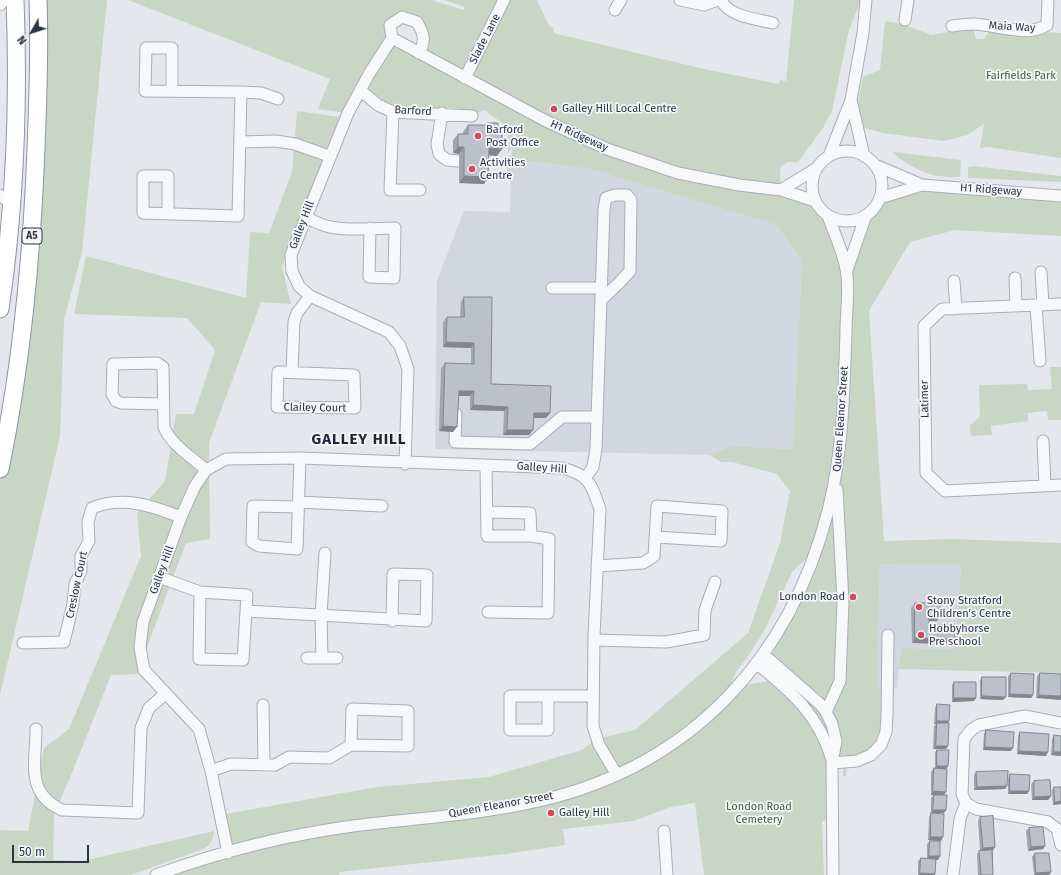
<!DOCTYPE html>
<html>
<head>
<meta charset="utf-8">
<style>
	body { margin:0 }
	#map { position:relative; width:1061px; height:875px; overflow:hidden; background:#e4e7ec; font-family:"Fira Sans",sans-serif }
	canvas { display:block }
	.north { position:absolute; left:12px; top:12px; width:40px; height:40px; -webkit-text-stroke:3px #f4f6f9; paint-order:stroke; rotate:231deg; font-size:11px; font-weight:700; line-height:16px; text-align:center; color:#2b3445 }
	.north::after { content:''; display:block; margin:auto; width:14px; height:18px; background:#2b3445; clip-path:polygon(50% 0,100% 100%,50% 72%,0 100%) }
	.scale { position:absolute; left:12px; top:845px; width:77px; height:18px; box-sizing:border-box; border:2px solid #2b3445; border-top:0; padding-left:5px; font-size:12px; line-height:14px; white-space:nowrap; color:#2b3445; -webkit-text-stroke:3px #f4f6f9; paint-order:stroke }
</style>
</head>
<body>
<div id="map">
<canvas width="1061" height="875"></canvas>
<div class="north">N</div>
<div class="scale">50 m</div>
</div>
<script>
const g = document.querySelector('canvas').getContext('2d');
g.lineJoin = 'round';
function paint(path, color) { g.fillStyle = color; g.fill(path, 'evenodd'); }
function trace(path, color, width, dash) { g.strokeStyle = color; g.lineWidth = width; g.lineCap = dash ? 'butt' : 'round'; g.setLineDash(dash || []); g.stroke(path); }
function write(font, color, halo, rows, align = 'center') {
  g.font = font + ' "Fira Sans",sans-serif'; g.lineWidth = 3.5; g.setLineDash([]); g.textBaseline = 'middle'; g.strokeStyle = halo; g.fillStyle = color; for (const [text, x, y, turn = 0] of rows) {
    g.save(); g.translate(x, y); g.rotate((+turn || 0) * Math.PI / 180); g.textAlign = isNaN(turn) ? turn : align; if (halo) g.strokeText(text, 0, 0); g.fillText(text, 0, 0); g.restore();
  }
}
const built = new Path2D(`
	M512 134 520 160 590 169 776 225 802 260 793 449 730 446 710 455 435 449 437 280 464 211 510 212Z
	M880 563 961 565 955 649 901 648 897 688 877 687Z`);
const green = new Path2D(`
	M38 0H107L82 252 64 320 60 436 0 695V443L30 273Z
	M128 0H431L464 10 465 7 444 0H537L549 26 554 28 553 33 704 69 779 84 780 80 786 81 794 0H861L849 30 832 111 823 128 798 162H787L780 168 781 190 815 201 828 216 846 269 866 215 872 210 880 198 922 185 1061 196V236L955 230 910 242 869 311 884 541 953 539 1061 543V673L899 669 901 648 955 649 961 565 880 564 877 687H888L881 745 847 762 846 776H843V765L802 694 817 707 835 703 838 597 835 669 833 683 825 702 772 656 784 623 816 550 792 572 764 631 749 655 736 672 725 701 749 684 770 681C796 700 822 730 826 763 829 781 828 800 829 818L822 822 824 875H704L695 803 671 807 633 821 563 829 565 845 506 854 339 872V875H156L228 853 220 815 377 787 489 777 582 750 596 739 635 730 748 633 780 543 790 491 777 474 732 462H721L710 455 730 446 793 449 802 260 776 225 590 169 520 160 517 152 512 165 511 179H507V157L512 156C515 139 511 133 530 129L516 131 513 135 509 153H508V127H522L505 125 484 110 472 116 402 112 360 90 348 113 318 109 330 79ZM402 17 424 33 419 53 392 38 390 25Z
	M885 21 902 24 932 35 973 27 976 39H984L990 30 1008 33 1011 37H1030L1044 32 1061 33V158L987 147 980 148 984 124 967 135 944 141 882 133 862 127 858 101 863 77 880 70Z
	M297 111 340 117 282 267 291 304 261 302 209 443 210 539 186 543 137 674 111 675 71 775 54 815 53 860 83 861 214 831C213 840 211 845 203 849L131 875H0V830L28 831 44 748 69 729 141 556 137 513 165 481 176 414H194L215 350 187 318 74 314 86 256 246 298 250 232 269 233 292 172Z
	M893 152 961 160 960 177C953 177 944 177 937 176 923 173 902 163 893 152Z
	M973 166 1061 176V182L968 178V167Z
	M1050 367H1061V420H1048L1047 411 1028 413V421L991 426 992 435 971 436 970 425 980 417 979 385 1027 384 1028 390 1052 389Z`);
const minor = new Path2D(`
	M680 0 704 5 717 0
	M721 0C729 17 757 19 773 23
	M0 5 4 0
	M615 10 621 0
	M905 20 908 0
	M952 26C959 25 967 24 974 24 997 25 1026 38 1047 25L1048 0
	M392 38 369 74 348 113 291 255 292 271 299 286 310 296 389 332 400 346 408 369 405 464
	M392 38 544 120 607 149 678 173 739 185 781 190 815 201
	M392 38 390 25 402 17 417 22C424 34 426 41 419 53
	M465 78 504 0
	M360 90 378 105 393 112 472 116
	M241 92 261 93 278 99
	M851 100 864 156
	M393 112 390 190H420
	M442 113 437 144 439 154 447 160 458 161
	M241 142 276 141 295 144 329 156
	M812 186a35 35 0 1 1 70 0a35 35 0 1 1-70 0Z
	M829 156 851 100 863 33 866 0
	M875 165 922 185 1061 196
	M781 190 817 168
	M0 195 11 204
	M880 198 922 185
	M168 213V176H143V213L238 216 241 92 145 91 146 48H172V91
	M306 217C311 220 317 223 323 225 343 232 374 228 395 228L394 278 369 277 370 228
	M847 270 866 215
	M1041 272 1043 305
	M1015 278 1016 306
	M954 281 956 309
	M552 288H602
	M1061 304 942 309 924 326 926 473 945 491 1061 485
	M1036 305 1040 361
	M278 372 354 375 355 408 277 407Z
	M292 372 294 322 297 313 310 296
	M163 404 121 403 116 401 112 394 113 364 157 363 163 367 164 427C171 445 192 457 206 470
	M456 414 455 442 530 444 562 417H597
	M1043 441 1045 486
	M486 466 487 536H531L549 539 548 613 488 612
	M586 477 593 467 596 449 604 209 606 198 615 195H627L631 200 630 271 619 283 601 300
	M298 502 382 506
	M298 507 253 506 252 542 259 546 297 549 300 458
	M487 512 530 513 531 536
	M597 566 643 563 654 556 657 506 722 511 721 541 656 537
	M159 577 200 592 247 595 243 660 199 659 200 592
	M247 611 426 621 427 575 393 574 392 621
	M594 640 666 642 704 635 705 610 715 582
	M23 643 64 642 73 604 75 584 81 571V556L89 541 88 522 92 508C122 495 152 506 181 517
	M763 654 820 704 826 712 832 724 836 741 832 763 833 875
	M307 658H322L321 615 325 553
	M322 658H337
	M756 663C792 692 819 715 832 760
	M548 696V730H510V696H593
	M263 705 264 765
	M826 712 840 681 843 601 837 489
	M36 729C36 763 25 793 62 810L138 813 141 728 149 708 165 694
	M832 763 857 761 871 755 881 745 886 732 887 715 888 635
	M211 771 231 764 275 765 289 757 329 758 351 745 408 746V711L352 709 351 745
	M966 803 976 809 1048 822 1057 829 1061 845
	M664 831 667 875
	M228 853 211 771 199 729 144 670 140 647 143 622 181 517 195 486 206 470 226 459 300 458 562 468C590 475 591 484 600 509L594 636 593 726 599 745 617 775
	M156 875C219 852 287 835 353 826 416 818 481 815 543 800 693 764 790 658 828 511 843 452 844 392 846 331 846 313 850 287 846 269 843 251 834 233 828 216
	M953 875 960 819 966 803 962 794 964 739 971 730 979 725 1025 716 1061 723`);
const highway = new Path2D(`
	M0 309C15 207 19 103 15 0
	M0 469C22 363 32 256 36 148 38 99 40 50 38 0`);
const wall = new Path2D(`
	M488 123 497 156 489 155 488 177 484 184 459 183V154L453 153V140L458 134H463V132L468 125H487Z
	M464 297 491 384 550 413 546 418H533V430L529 435H503L504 411 470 410V396H458L453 432 439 431 441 368 445 363 471 364V348L443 347V322L447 317H460L461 302Z
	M915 603 940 616 937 621H929V625L955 639 952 644 912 643 911 608Z
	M1011 673 1033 695 1031 698 1008 697V676Z
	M1040 673 1061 674 1036 698 1037 676Z
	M982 677 1003 700 980 699V680Z
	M954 682 974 701 952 702V685Z
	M937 704 949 721 948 723 946 749H933L934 726 936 724H934L935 708Z
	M986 730 1011 751 983 750 984 734Z
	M1020 732 1046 756 1017 754 1018 736Z
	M1054 735 1061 756 1051 755 1052 739Z
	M937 750 948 766 946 769 944 795H931V772L934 768H935V753Z
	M976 772 1005 789 974 790V775Z
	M1010 774 1029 791 1027 794H1008V778Z
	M1034 781 1051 796 1048 800H1032L1031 784Z
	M1054 787 1061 804 1053 805 1052 790Z
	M934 795 946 810 944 813H931V798Z
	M931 813 943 837 941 841 928 840 929 817Z
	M980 817 995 847 993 850V875H978L977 854 979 851 980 850 978 821Z
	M1029 828 1045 846 1043 849 1028 851 1026 831Z
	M930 841 940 856 938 860H936L935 875H918V861L921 858H927V844Z
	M1035 853 1051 872 1049 875H1034L1032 857Z`);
const shadedWall = new Path2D(`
	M458 147H464L459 154 453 153Z
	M489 148 502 149 497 156 484 155Z
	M464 176 488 177 484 184 459 183Z
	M446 342 474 343 471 348 443 347Z
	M459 391H474L470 396H455Z
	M473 405 508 407 504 411 470 410Z
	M534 413H550L546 418H530Z
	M443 426 457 427 453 432 439 431Z
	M507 430H533L529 435H503Z
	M929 616H940L937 621H926Z
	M915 638 955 639 952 644 912 643Z
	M1010 694 1033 695 1031 698 1008 697Z
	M1039 695 1061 696V700L1036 698Z
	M982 696 1006 697 1003 700 980 699Z
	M954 698H976L974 701 952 702Z
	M937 721H949L947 724 937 723 936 724H934Z
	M936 746H948L946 749H933Z
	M985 747 1013 748 1011 751 983 750Z
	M1019 751 1048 752 1046 756 1017 754Z
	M1054 752H1061V756L1051 755Z
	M937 766H948L946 769H935Z
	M1007 786 1005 789 974 790 977 787Z
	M933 791 946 792 944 795H931Z
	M1010 791H1029L1027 794H1008Z
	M1051 796 1048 800H1032L1034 797Z
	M1061 801V804L1053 805 1055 802Z
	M933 810H946L944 813H931Z
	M931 837H943L941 841 928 840Z
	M1045 846 1043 849 1028 851 1031 847Z
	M995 847 993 850 980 851 983 848Z
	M929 856H940L938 860H927Z
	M1051 872 1049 875H1035L1036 873Z
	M920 873 935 874V875H918Z`);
const building = new Path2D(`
	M488 123H498V132H502V149L489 148 488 177 464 176V147H458V134H468V125H489Z
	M464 297H492L491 384 551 386 550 413H534L533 430H507L508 407 473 405 474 391H459L457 427 443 426 445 363 474 364V343L446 342 447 317H464Z
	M915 603H940V616H929V625H955V639L915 638Z
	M1011 673 1034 674 1033 695 1010 694Z
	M1040 673 1061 674V696L1039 695Z
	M982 677H1006V697L982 696Z
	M954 682H976V698H954Z
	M937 704 950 705 949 721H937Z
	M937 723H949L948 746H936Z
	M986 730 1014 732 1013 748 985 747Z
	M1020 732 1049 734 1048 752 1019 751Z
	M1054 735 1061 736V752H1054Z
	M937 750H949L948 766H937Z
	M934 768 947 769 946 792 933 791Z
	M1008 771 1007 786 977 787 976 772Z
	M1010 774 1030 775 1029 791H1010Z
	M1050 780 1051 796 1034 797V781Z
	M1054 787H1061V801L1055 802Z
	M934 795H947L946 810H933Z
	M931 813 944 814 943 837H931Z
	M993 816 995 847 983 848 980 817Z
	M1043 827 1045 846 1031 847 1029 828Z
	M930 841H940V856H929Z
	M992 850 993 875H981L979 851Z
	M1035 853H1049L1051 872 1036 873Z
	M921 858 936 859 935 874 920 873Z`);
const markers = [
	[554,109,4,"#d1495b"],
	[478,136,4,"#d1495b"],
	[472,169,4,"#d1495b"],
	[853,597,4,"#d1495b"],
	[919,607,4,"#d1495b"],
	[921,635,4,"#d1495b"],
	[551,813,4,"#d1495b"]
];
const shields = [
	[32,236,20]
];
const shieldNames = [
	["A5",32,236]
];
const streetNames = [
	["Maia Way",1012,27,3],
	["Slade Lane",485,39,-63],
	["Barford",413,111,3],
	["H1 Ridgeway",579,136,24],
	["H1 Ridgeway",991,190,4],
	["Galley Hill",302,225,-69],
	["Latimer",925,399,-91],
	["Clailey Court",315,408,1],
	["Queen Eleanor Street",841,419,-86],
	["Galley Hill",542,468,4],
	["Galley Hill",162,570,-70],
	["Creslow Court",77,585,-78],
	["Queen Eleanor Street",501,805,-10]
];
const parkNames = [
	["Fairfields Park",1021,76],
	["London Road",759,807],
	["Cemetery",759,820]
];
const poiNames = [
	["Galley Hill Local Centre",562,109],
	["Barford",486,130],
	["Post Office",486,143],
	["Activities",480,163],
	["Centre",480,176],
	["London Road",845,597,"right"],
	["Stony Stratford",927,601],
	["Children’s Centre",927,614],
	["Hobbyhorse",929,629],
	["Pre school",929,642],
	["Galley Hill",559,813]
];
const districtNames = [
	["GALLEY HILL",359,440]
];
paint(built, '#d2d6de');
paint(green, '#c9d6c5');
trace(minor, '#a9aeb7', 13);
trace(highway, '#8b94a3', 19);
trace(minor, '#f7f8fa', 11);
trace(highway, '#fff', 17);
paint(wall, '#a1a5ae');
paint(shadedWall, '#83868d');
paint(building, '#bbc0ca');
trace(building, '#83868d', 1);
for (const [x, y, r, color] of markers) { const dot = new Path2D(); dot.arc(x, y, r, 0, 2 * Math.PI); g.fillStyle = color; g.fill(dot); trace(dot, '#f4f6f9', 1.5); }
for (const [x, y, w] of shields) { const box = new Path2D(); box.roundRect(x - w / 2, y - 8, w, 16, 3); g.fillStyle = '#f4f6f9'; g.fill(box); trace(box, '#2b3445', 1); }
write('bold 10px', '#2b3445', null, shieldNames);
write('11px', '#2b3445', '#f4f6f9', streetNames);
write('11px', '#3f6138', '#f4f6f9', parkNames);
write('11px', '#2b3445', '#f4f6f9', poiNames, 'left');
g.letterSpacing = '1px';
write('bold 15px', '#1d2536', '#f4f6f9', districtNames);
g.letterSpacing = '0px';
</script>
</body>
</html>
